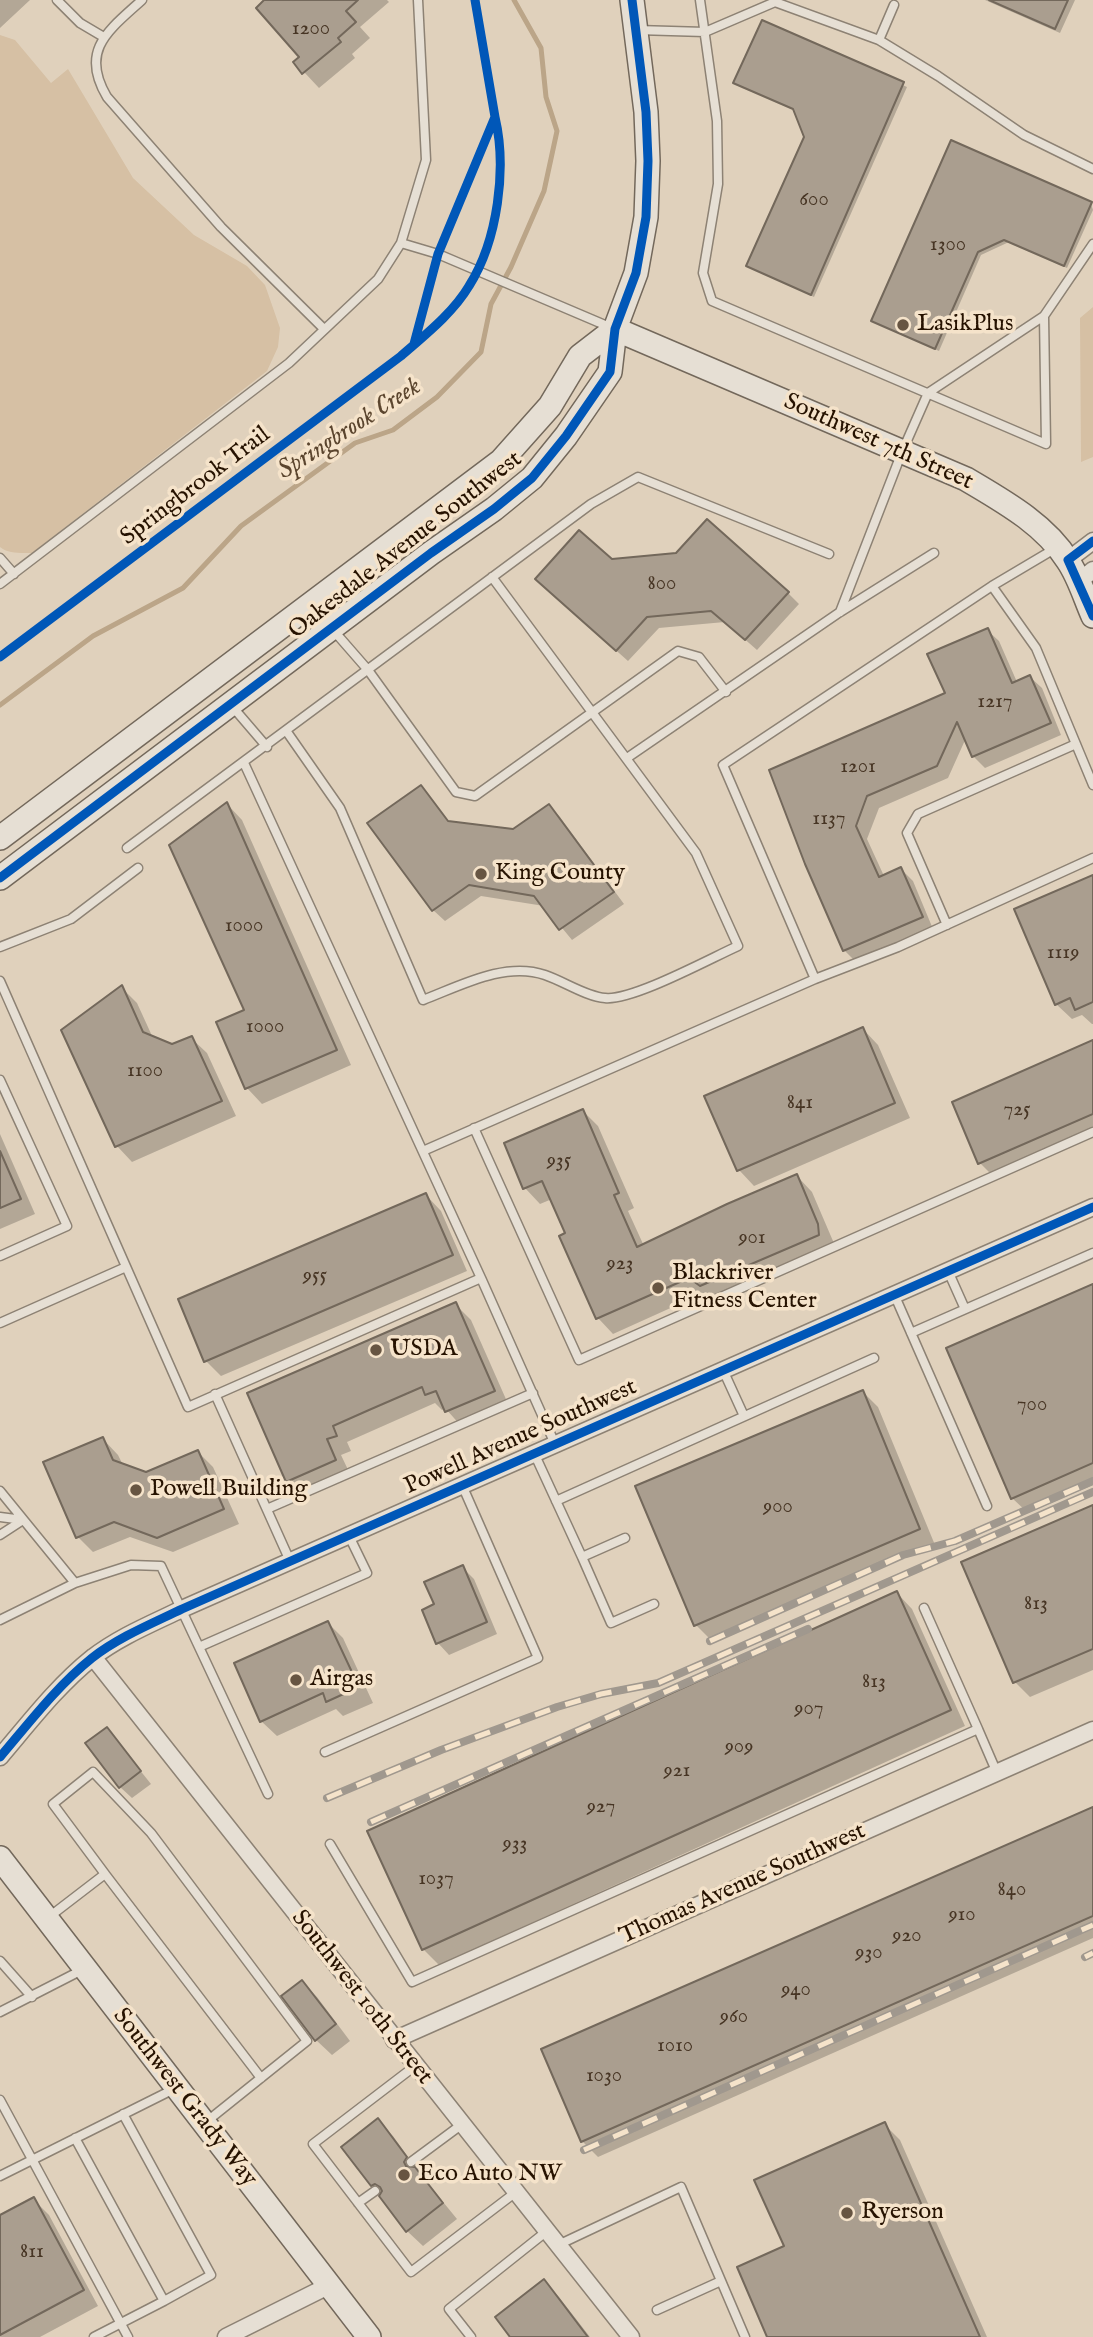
<!DOCTYPE html>
<html>
<head>
<meta charset="utf-8">
<style>
	body { margin:0 }
	canvas { display:block; background:#e0d1bc }
</style>
</head>
<body>
<canvas width="1093" height="2337"></canvas>
<script>
const g = document.querySelector('canvas').getContext('2d');
g.lineJoin = 'round';
function paint(path, color) { g.fillStyle = color; g.fill(path, 'evenodd'); }
function trace(path, color, width, dash) { g.strokeStyle = color; g.lineWidth = width; g.lineCap = dash ? 'butt' : 'round'; g.setLineDash(dash || []); g.stroke(path); }
function write(font, color, halo, rows, align = 'center') {
  g.font = font + ' "IM FELL English",serif'; g.lineWidth = 7; g.setLineDash([]); g.textBaseline = 'middle'; g.strokeStyle = halo; g.fillStyle = color; for (const [text, x, y, turn = 0] of rows) {
    g.save(); g.translate(x, y); g.rotate((+turn || 0) * Math.PI / 180); g.textAlign = isNaN(turn) ? turn : align; if (halo) g.strokeText(text, 0, 0); g.fillText(text, 0, 0); g.restore();
  }
}
const green = new Path2D(`
	M0 35 15 40 51 83 68 69 133 178 194 235 247 266 265 285 280 328 278 347 267 371 32 553C21 553 8 554 0 547Z
	M1093 307V457L1081 462 1080 318Z`);
const shadow = new Path2D(`
	M0 0H30L0 28Z
	M267 0H387L389 2 360 27 370 38 352 54 355 58 319 88 304 72 301 57Z
	M985 0H1075L1060 33Z
	M762 22 907 87 814 297 748 266 806 137 796 111 735 82Z
	M952 143 1091 204 1093 210 1067 268 1009 242 981 255 939 351 876 323Z
	M548 590 788 593 799 604 757 650 725 622 659 628 628 661Z
	M987 630 999 641 1017 682 1030 677 1042 688 1061 735 985 768 973 756 966 738 948 778 879 808 867 839 884 876 901 869 913 881 933 929 856 962 844 950 807 864 947 694Z
	M420 787 450 824 514 830 549 806 560 817 624 904 572 940 544 906 481 896 445 921 433 910Z
	M227 804 242 820 351 1065 262 1104 247 1088 246 1011Z
	M1093 877V1024H1092L1082 1015 1072 1019 1056 1004Z
	M122 988 137 1003 153 1038 172 1046 191 1038 207 1053 236 1116 132 1162 117 1146 63 1030Z
	M863 1029 878 1045 910 1118 754 1186 739 1170 707 1097Z
	M1093 1042V1135L995 1178 980 1163Z
	M583 1111 598 1126 634 1208 628 1211 644 1246 797 1176 812 1192 833 1241 834 1250 717 1301 706 1292 613 1334 598 1318 561 1237 567 1234 552 1199 540 1204 525 1188Z
	M0 1134 35 1214 0 1229Z
	M426 1195 441 1211 467 1271 221 1376 206 1361Z
	M1093 1286V1485L1028 1513 1012 1498Z
	M455 1304 471 1320 509 1406 462 1427 445 1408 442 1410 435 1403 347 1442 351 1451 341 1455 351 1476 303 1497 288 1481 250 1394Z
	M863 1392 878 1407 935 1545 711 1640 696 1625Z
	M103 1439 118 1455 123 1465 147 1474 198 1452 213 1467 239 1524 173 1552 130 1537 93 1552 78 1537Z
	M1093 1507V1670L1030 1697 1015 1682Z
	M462 1567 474 1579 497 1634 449 1655 438 1643 437 1605Z
	M897 1593 912 1609 965 1726 439 1965 423 1949Z
	M328 1623 343 1638 373 1703 343 1716 336 1709 277 1736 261 1721Z
	M107 1729 151 1784 132 1798 120 1787Z
	M1093 1809V1938L598 2157 582 2141Z
	M302 1982 317 1997 350 2041 332 2055 316 2040Z
	M377 2121 393 2136 421 2175 457 2219 423 2246 407 2231 372 2185Z
	M884 2124 900 2140 987 2337H769L786 2247Z
	M33 2199 49 2215 98 2306 40 2337H0V2217Z
	M544 2282 559 2297 590 2337H512Z`);
const stream = new Path2D(`
	M0 705 93 636 183 588 241 526 355 443 393 430 437 397 481 352 491 304 511 267 544 191 557 131 546 97 541 48 514 0`);
const building = new Path2D(`
	M264 0H358L346 11 356 22 338 38 341 42 302 74 293 62 299 57 256 8Z
	M989 0H1068L1055 29Z
	M762 20 904 82 811 295 746 266 804 137 793 109 733 83Z
	M951 140 1092 202 1064 266 1004 240 978 252 935 349 871 321Z
	M707 519 789 592 745 640 711 611 647 617 616 651 535 579 579 530 612 559 676 553Z
	M988 628 1012 683 1030 675 1051 723 972 757 957 722 937 766 867 796 856 826 879 877 901 867 923 917 843 951 805 864 769 770 945 693 927 654Z
	M421 785 448 821 513 829 549 804 614 892 559 930 534 896 469 885 432 911 367 823Z
	M227 802 337 1050 245 1089 216 1022 244 1010 169 845Z
	M1093 875V1002L1075 1010 1070 998 1055 1005 1014 909Z
	M122 985 143 1032 172 1044 192 1036 222 1101 115 1147 61 1030Z
	M863 1027 895 1103 737 1171 704 1096Z
	M1093 1040V1114L978 1164 952 1102Z
	M583 1109 619 1193 614 1195 637 1247 727 1204 797 1174 818 1224 819 1235 700 1286 689 1278 596 1319 559 1236 565 1233 542 1181 523 1189 504 1143Z
	M0 1151 21 1199 0 1208Z
	M426 1193 453 1255 204 1362 178 1299Z
	M1093 1284V1463L1011 1499 946 1348Z
	M456 1302 495 1391 445 1412 436 1391 425 1395 422 1387 369 1410 333 1426 337 1436 327 1439 336 1460 286 1482 247 1393Z
	M863 1390 920 1529 694 1626 635 1486Z
	M103 1437 113 1460 146 1472 198 1450 224 1509 157 1538 114 1522 76 1538 43 1462Z
	M1093 1505V1649L1013 1683 961 1562Z
	M463 1565 487 1622 436 1644 422 1610 434 1604 424 1582Z
	M897 1591 951 1710 422 1950 367 1831Z
	M328 1621 359 1687 326 1702 323 1693 260 1722 234 1663Z
	M107 1727 141 1771 119 1788 85 1743Z
	M1093 1807V1916L581 2142 541 2049Z
	M302 1980 336 2024 315 2041 281 1996Z
	M378 2118 407 2157 404 2162 406 2166 415 2167 443 2203 406 2232 379 2196 382 2191 380 2187 375 2184 371 2186 341 2147Z
	M885 2122 980 2337H767L737 2267 784 2246 754 2180Z
	M34 2197 84 2290 0 2335V2215Z
	M544 2279 588 2337H510L495 2317Z`);
const lane = new Path2D(`
	M57 0 80 23 102 36
	M142 0C109 30 79 50 107 97L221 227 324 329
	M700 0 717 121 718 184 703 273 712 301 1046 444 1044 316 1093 244
	M637 30 705 32 775 2 879 40 938 76 1024 135 1093 169
	M879 40 894 5
	M401 243 438 254 612 328
	M0 558 14 574
	M0 584 289 363 378 279 401 243 426 160 418 0
	M992 586 1056 548
	M840 612 902 452 928 393 1044 316
	M334 631 368 670 456 792 475 796 678 651 699 657 726 692
	M231 705 267 747
	M287 732 340 808 423 1000C460 986 505 961 545 975 563 981 587 997 605 998 632 1001 709 959 738 946L696 853 492 577
	M627 758 840 612 934 553
	M127 848 591 504 638 477 829 554
	M947 925 907 833 918 814 1076 744
	M0 947 71 919 138 868
	M815 979 898 947 1093 858
	M0 981 188 1407 481 1278 244 763
	M0 1080 67 1226 0 1256
	M474 1128 579 1360 1093 1132
	M423 1151 815 979 723 765 992 586 1036 648 1093 785
	M948 1271 965 1309
	M481 1278 555 1444
	M894 1294 987 1506
	M0 1323 126 1267
	M911 1333 1093 1253
	M723 1370 744 1416
	M215 1394 290 1561
	M534 1453 582 1557 625 1538
	M0 1491 75 1583
	M556 1501 874 1358
	M267 1509 533 1393
	M0 1517 23 1520
	M0 1535 23 1520
	M582 1557 611 1623 654 1604
	M0 1620 75 1583 131 1565 161 1566 268 1794
	M199 1647 367 1573 349 1536
	M978 1729 997 1773
	M325 1752 538 1658 462 1485
	M330 1844 412 1982 978 1729 924 1608
	M105 1874 261 2078
	M49 1917 105 1874 53 1804 93 1772 151 1833 307 2041 206 2122
	M0 1961 32 1997
	M0 2012 82 1970
	M415 2066 313 2144 411 2272 516 2192
	M0 2100 128 2337
	M75 2138 164 2301 211 2275 123 2114
	M411 2162 461 2125
	M0 2176 174 2089
	M358 2203 375 2191
	M558 2245 681 2187 745 2337
	M657 2310 721 2281
	M94 2337 164 2301
	M471 2337 449 2309 547 2231`);
const street = new Path2D(`
	M1068 560 1093 541
	M1078 582 1093 570
	M93 1657 631 2337
	M0 1757C29 1723 57 1686 92 1658 119 1637 151 1624 182 1609L1093 1207
	M394 2040 1093 1730
	M226 2337 328 2286`);
const secondary = new Path2D(`
	M615 329 966 479C1003 501 1045 524 1068 561 1079 577 1085 598 1093 616
	M0 838 501 461 550 406 580 356 615 329
	M0 878 431 553 494 509 532 478 566 436 610 372 615 329 636 273 646 217 648 161 646 112 632 0
	M0 1858 369 2337`);
const rail = new Path2D(`
	M710 1641 903 1555 955 1541 1093 1481
	M327 1798 441 1750 557 1707 601 1694 658 1683 1093 1492
	M371 1822 808 1629
	M1085 1957 1093 1953
	M584 2150 1093 1925`);
const cycleway = new Path2D(`
	M414 344 438 254 495 117 475 0
	M1093 541 1068 560 1093 616
	M0 657 401 356C425 335 453 313 469 286 498 240 507 168 495 117
	M0 878 431 553 494 509 532 478 566 436 610 372 615 329 636 273 646 217 648 161 646 112 632 0
	M0 1757C29 1723 57 1686 92 1658 119 1637 151 1624 182 1609L1093 1207`);
const markers = [
	[903,325,7,"#675542"],
	[481,874,7,"#675542"],
	[658,1288,7,"#675542"],
	[376,1350,7,"#675542"],
	[136,1490,7,"#675542"],
	[296,1680,7,"#675542"],
	[404,2175,7,"#675542"],
	[847,2213,7,"#675542"]
];
const numberNames = [
	["1200",311,30],
	["600",814,201],
	["1300",948,246],
	["800",662,585],
	["1217",995,703],
	["1201",858,768],
	["1137",829,820],
	["1000",244,927],
	["1119",1063,954],
	["1000",265,1028],
	["1100",145,1072],
	["841",800,1104],
	["725",1017,1111],
	["935",559,1162],
	["901",752,1239],
	["923",620,1265],
	["955",315,1277],
	["700",1032,1406],
	["900",778,1508],
	["813",1036,1605],
	["813",874,1683],
	["907",809,1710],
	["909",739,1748],
	["921",677,1772],
	["927",601,1808],
	["933",515,1845],
	["1037",436,1880],
	["840",1012,1891],
	["910",962,1916],
	["920",907,1937],
	["930",869,1954],
	["940",796,1991],
	["960",734,2018],
	["1010",675,2047],
	["1030",604,2077],
	["811",32,2253]
];
const poiNames = [
	["LasikPlus",917,325],
	["King County",495,874],
	["Blackriver",672,1274],
	["Fitness Center",672,1302],
	["USDA",390,1350],
	["Powell Building",150,1490],
	["Airgas",310,1680],
	["Eco Auto NW",418,2175],
	["Ryerson",861,2213]
];
const streetNames = [
	["Southwest 7th Street",878,443,24],
	["Springbrook Trail",196,487,-37],
	["Oakesdale Avenue Southwest",406,546,-38],
	["Powell Avenue Southwest",521,1438,-24],
	["Thomas Avenue Southwest",743,1885,-24],
	["Southwest 10th Street",361,1998,52],
	["Southwest Grady Way",184,2098,52]
];
const waterNames = [
	["Springbrook Creek",350,430,-33]
];
paint(green, '#d6c0a4');
paint(shadow, '#0003');
trace(stream, '#bba588', 5);
paint(building, '#aa9e8f');
trace(building, '#73685b', 2);
trace(lane, '#8d8274', 11);
trace(street, '#8d8274', 19);
trace(secondary, '#73685b', 26);
trace(lane, '#e6dfd4', 8);
trace(street, '#e6dfd4', 16);
trace(secondary, '#e6dfd4', 23);
trace(rail, '#a0988e', 8);
trace(rail, '#f5e3ca', 5, [16]);
trace(cycleway, '#0057b8', 9);
for (const [x, y, r, color] of markers) { const dot = new Path2D(); dot.arc(x, y, r, 0, 2 * Math.PI); g.fillStyle = color; g.fill(dot); trace(dot, '#f5e3ca', 2.5); }
write('21px', '#473524', null, numberNames);
write('24px', '#261200', '#f5e3ca', poiNames, 'left');
write('24px', '#261200', '#f5e3ca', streetNames);
write('italic 26px', '#5b452e', '#f5e3ca', waterNames);
</script>
</body>
</html>
